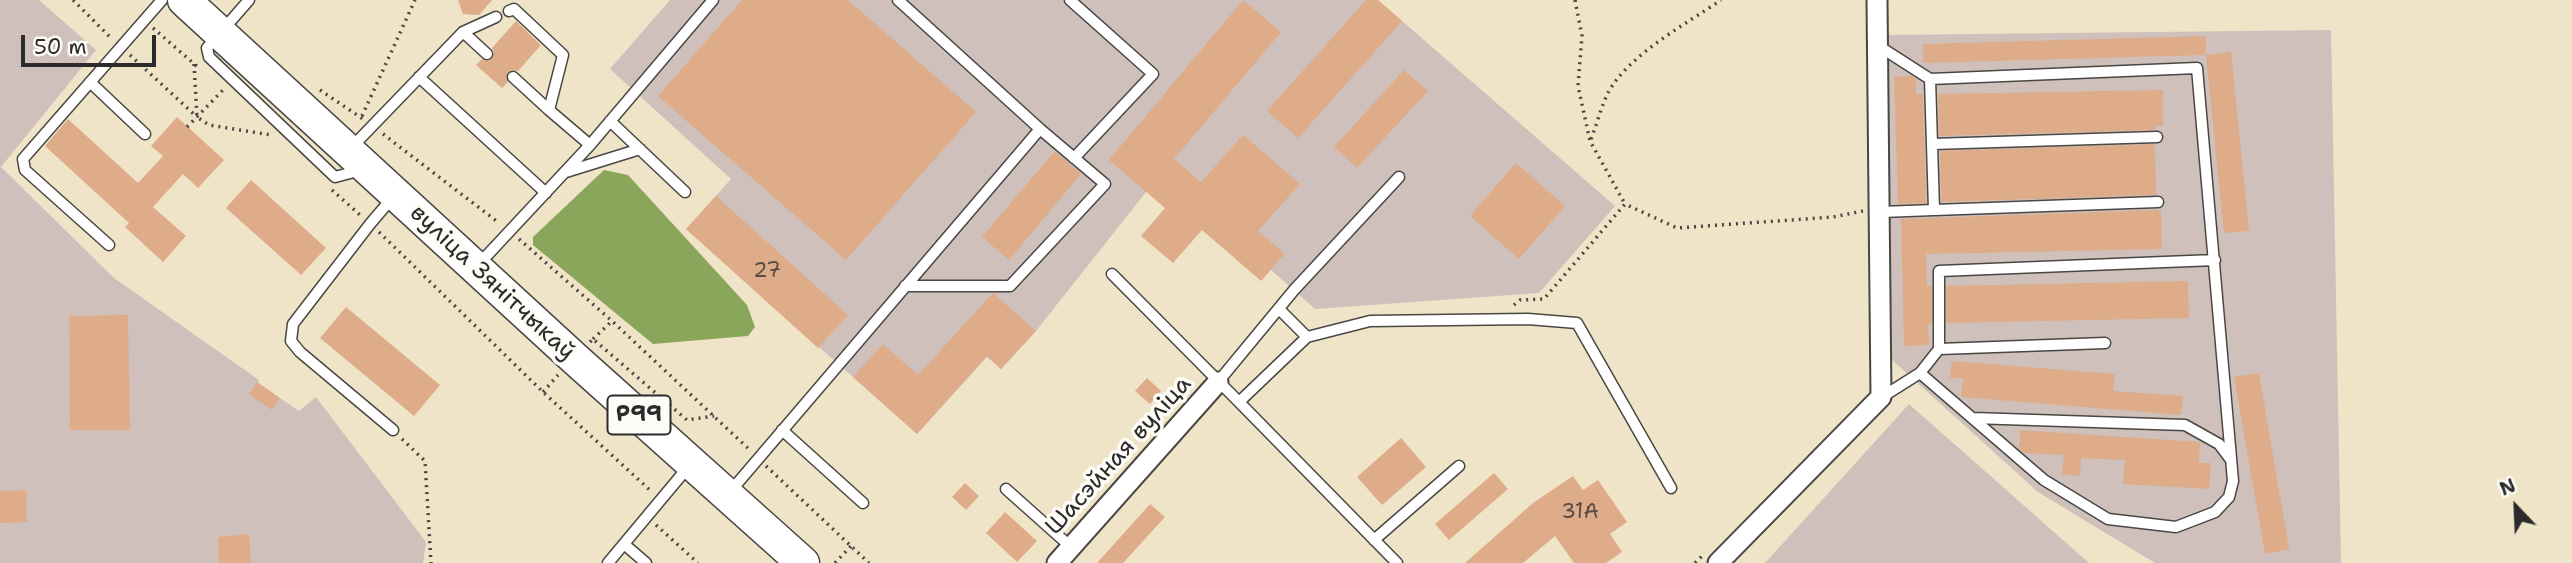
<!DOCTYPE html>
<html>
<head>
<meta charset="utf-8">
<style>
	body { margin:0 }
	#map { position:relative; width:2572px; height:563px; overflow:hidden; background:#f0e4c8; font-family:"Shantell Sans",sans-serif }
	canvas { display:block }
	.north { position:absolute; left:2481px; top:472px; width:70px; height:70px; -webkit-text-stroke:5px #fdfcf7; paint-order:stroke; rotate:337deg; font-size:19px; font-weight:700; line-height:28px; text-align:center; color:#2b2b2b }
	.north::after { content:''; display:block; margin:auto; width:24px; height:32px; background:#2b2b2b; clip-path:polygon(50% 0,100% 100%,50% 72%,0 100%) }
	.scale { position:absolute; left:21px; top:35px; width:135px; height:32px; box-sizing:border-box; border:4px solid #2b2b2b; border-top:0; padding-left:9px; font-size:21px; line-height:24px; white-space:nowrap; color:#2b2b2b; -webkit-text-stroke:5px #fdfcf7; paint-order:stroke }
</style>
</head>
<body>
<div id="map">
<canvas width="2572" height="563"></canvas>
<div class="north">N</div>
<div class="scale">50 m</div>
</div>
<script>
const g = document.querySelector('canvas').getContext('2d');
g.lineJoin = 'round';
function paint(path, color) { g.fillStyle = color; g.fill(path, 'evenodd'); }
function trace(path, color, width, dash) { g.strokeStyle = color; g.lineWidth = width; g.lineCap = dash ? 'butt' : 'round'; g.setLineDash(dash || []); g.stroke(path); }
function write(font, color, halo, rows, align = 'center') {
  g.font = font + ' "Shantell Sans",sans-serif'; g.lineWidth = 7; g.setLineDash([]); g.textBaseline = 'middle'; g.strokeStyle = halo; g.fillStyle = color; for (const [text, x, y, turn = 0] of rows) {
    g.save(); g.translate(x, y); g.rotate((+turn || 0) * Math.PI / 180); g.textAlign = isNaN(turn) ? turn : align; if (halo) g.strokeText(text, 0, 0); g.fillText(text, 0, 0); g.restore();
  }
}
const industrial = new Path2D(`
	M0 0H39L96 50 1 167 114 278 259 380 258 383 299 411 316 397 426 542 423 563H0Z
	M670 0H1378L1615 206 1539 293 1315 309 1271 270 1285 254 1146 192 1036 331 1001 369 987 357 917 434 686 229 731 179 610 69Z
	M2331 30 2341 563H2155L2038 492 1891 359 1884 35Z
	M1909 404 2089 563H1765Z`);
const forest = new Path2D(`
	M604 170 628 175 747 305 755 327 748 336 653 344 533 245V237Z`);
const building = new Path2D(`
	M458 0H492L479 15 463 14Z
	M742 0H848L976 112 846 260 658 96Z
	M1243 0 1281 32 1174 159 1201 182 1243 135 1300 184 1258 231 1285 254 1261 281 1202 230 1173 263 1141 236 1165 208 1109 160Z
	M1366 0H1378L1402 21 1298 138 1267 111Z
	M516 21 541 45 518 71 511 70 507 73 508 82 502 88 476 65 482 59 489 61 493 58 494 52 492 48Z
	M2206 36V55L1923 63V44Z
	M2231 52 2249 231 2224 233 2206 55Z
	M1404 70 1428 91 1357 168 1334 147Z
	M1912 76 1916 79V94H1923L1926 203 1898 204 1894 77Z
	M2163 90V126H2155V130L1939 136 1938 94Z
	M177 117 224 160 198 188 183 174 153 207 186 236 163 262 125 227 129 223 45 146 68 119 138 183 163 156 151 146Z
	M2155 144 2156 195 1941 202 1940 151Z
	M1055 151 1081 174 1009 260 982 237Z
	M1516 163 1565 206 1519 259 1470 216Z
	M251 180 326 248 301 275 226 208Z
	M716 196 848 315 818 348 686 229Z
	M2156 210 2161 211 2162 249 1926 254 1927 286H1932V324H1928L1929 345 1904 346 1901 219Z
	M2188 281 2189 318 1946 323V286Z
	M993 293 1036 331 1001 369 987 356 917 434 853 377 883 344 918 375Z
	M346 307 440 385 414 416 320 338Z
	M128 315 130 430H70L69 316Z
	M1952 361 2115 374 2113 391 2183 396 2181 415 1961 397 1963 378H1950Z
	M2259 373 2289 549 2265 554 2234 377Z
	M1147 378 1161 391 1150 404 1135 391Z
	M257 382 280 398 272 410 249 394Z
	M2020 430 2200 442 2199 463H2211L2209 489 2123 484 2125 460 2081 458 2080 476 2062 474 2064 455 2024 453 2019 449Z
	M1401 438 1426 467 1382 505 1357 477Z
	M1494 473 1508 489 1449 540 1435 524Z
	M1573 476 1583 490 1598 480 1627 522 1610 534 1622 552 1606 563H1574L1555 536 1523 563H1465L1533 503Z
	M965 483 979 496 966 510 952 497Z
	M26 490 27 522 0 523V491Z
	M1150 504 1165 517 1123 563H1097Z
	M1005 512 1037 541 1017 562 986 533Z
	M249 534 251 563H219L218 537Z`);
const path = new Path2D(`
	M73 0 111 38
	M1575 0 1582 36 1578 86 1590 141 1625 204
	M153 28 200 69
	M130 55 197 117
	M194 64 197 117 209 125 271 135
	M320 90 363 119
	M362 116 415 0
	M187 127 223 90
	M383 134 499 223
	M1591 139C1597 124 1601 107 1608 93 1628 55 1686 24 1721 0
	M332 190 360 215
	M379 232 543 392 652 492
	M519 239 612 321 751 451
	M1514 305 1520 300 1544 299 1625 204 1677 228 1833 217 1863 211
	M593 339 612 321
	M590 342 593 339 687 420 714 416
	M543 392 558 375
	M402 439 425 461 431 563
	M766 466 869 563
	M656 525 698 563
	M835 563 851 546
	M1695 563 1702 556`);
const service = new Path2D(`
	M249 0 207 48 209 57 335 177 350 173 359 166
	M1070 0 1153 74 1074 158
	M509 11 514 9 563 55 549 110 590 145
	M463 32 487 54
	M1877 45 1930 79 2197 68 2233 481 2229 497 2215 512 2176 527 2108 519 2044 480 1920 373 1882 397
	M419 77 546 193
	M513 77 549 110
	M90 82 145 134
	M610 121 685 192
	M1932 144 2157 137
	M350 149 463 32 496 17
	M566 172 640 149
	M1934 210 2158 202
	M1881 212 1934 210 1930 79
	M109 245 25 170 23 159 162 0
	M479 264 590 145 713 0
	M1112 274 1239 402 1307 337 1370 321 1528 319 1577 323 1671 488
	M905 286H1010L1105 184 1040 129
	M1279 309 1307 337
	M1939 349V271L2215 260
	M1920 373 1939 349 2105 343
	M1218 382 1294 290 1399 177
	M1239 402 1397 563
	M1973 418 2185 425 2219 444 2231 460
	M393 430 300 352 291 341 293 324 370 224 393 197
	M782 430 863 503
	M1006 489 1071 547
	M729 493 1040 129 898 0
	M1374 540 1459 466
	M624 544 646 563
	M608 563 689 466`);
const minor = new Path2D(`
	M1057 563 1218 382
	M1718 563 1881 397 1877 0`);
const primary = new Path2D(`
	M184 0 574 358 803 563`);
const numberNames = [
	["27",767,272],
	["31А",1580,513]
];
const shields = [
	[639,415,63]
];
const shieldNames = [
	["Р99",639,415]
];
const streetNames = [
	["вуліца Зянітчыкаў",492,283,43],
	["Шасэйная вуліца",1119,456,-48]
];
paint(industrial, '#cfc0bb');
paint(forest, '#8aa65a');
paint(building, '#deac88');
trace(service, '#494743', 13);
trace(minor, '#494743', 23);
trace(primary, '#494743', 35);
trace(path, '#494743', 3.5, [2, 5]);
trace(service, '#fff', 10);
trace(minor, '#fff', 19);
trace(primary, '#fff', 32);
write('21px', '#584b42', null, numberNames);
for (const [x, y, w] of shields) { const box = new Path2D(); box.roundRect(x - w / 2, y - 19.5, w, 39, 5); g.fillStyle = '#fdfcf7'; g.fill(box); trace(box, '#2b2b2b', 2); }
write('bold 23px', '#2b2b2b', null, shieldNames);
write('24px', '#2b2b2b', '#fdfcf7', streetNames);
</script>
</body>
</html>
